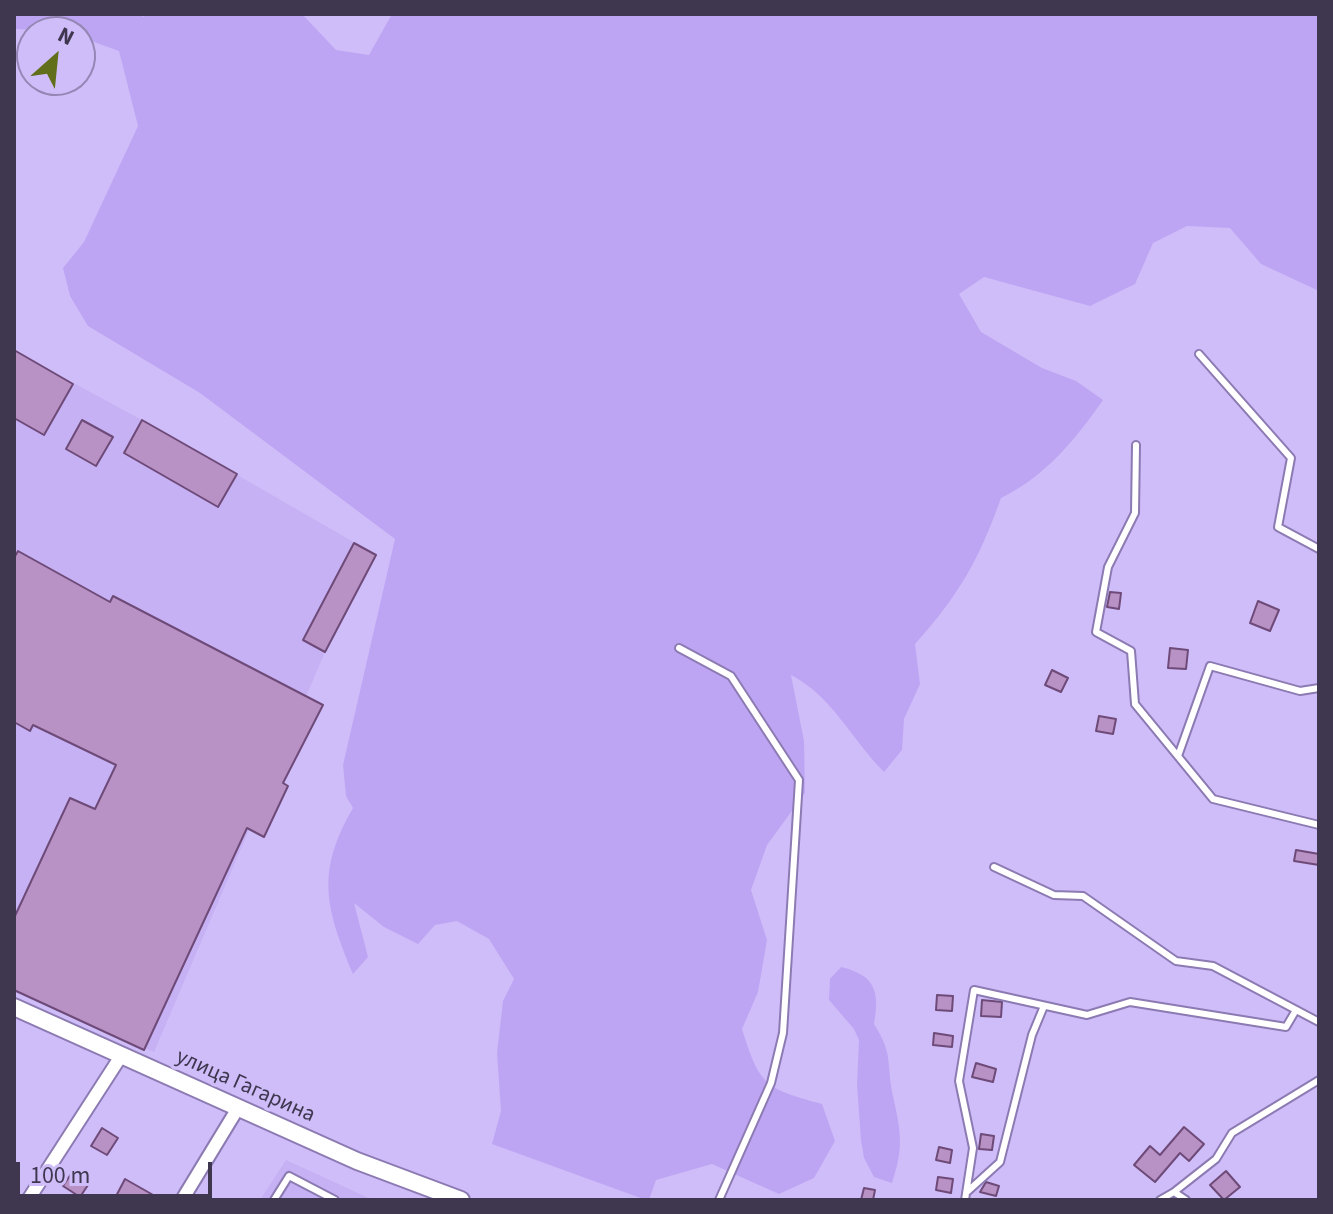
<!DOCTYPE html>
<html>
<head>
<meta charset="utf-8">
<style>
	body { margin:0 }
	#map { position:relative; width:1333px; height:1214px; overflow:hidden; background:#cfbdf9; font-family:"Source Sans 3",sans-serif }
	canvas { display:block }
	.frame { position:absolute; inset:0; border:16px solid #3e374f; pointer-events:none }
	.north { position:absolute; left:16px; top:16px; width:80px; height:80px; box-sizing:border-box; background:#cfbdf9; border:2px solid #9587b5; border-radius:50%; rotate:27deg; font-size:22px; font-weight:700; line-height:32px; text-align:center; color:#3e374f }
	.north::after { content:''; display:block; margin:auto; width:28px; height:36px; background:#616f1a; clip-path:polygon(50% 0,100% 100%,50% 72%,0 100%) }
	.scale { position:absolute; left:16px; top:1162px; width:196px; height:36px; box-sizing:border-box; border:4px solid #3e374f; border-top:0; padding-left:10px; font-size:24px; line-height:28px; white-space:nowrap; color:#3e374f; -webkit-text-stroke:6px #cfbdf9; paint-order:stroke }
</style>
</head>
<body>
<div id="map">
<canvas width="1333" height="1214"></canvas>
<div class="frame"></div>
<div class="north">N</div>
<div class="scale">100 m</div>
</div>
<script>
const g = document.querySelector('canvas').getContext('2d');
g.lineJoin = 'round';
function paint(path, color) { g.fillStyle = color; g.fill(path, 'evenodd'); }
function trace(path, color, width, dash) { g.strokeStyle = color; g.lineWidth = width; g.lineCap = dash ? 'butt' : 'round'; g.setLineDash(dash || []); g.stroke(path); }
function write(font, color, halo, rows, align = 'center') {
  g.font = font + ' "Source Sans 3",sans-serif'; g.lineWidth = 7; g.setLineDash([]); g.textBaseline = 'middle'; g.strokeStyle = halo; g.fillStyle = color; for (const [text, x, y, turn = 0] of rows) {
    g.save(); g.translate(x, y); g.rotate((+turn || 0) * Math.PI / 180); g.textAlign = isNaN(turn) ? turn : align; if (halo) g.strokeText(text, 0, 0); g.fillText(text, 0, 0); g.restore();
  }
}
const built = new Path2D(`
	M14 351 142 420 376 555 325 652 154 1052 14 992Z
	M286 1160 373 1200H260Z`);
const green = new Path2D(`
	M14 14H142L143 17 148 14H302L336 50 369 55 392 14H1319V291L1261 264 1230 228 1187 226 1153 243 1135 284 1090 306 984 277 959 294 981 332 1042 368 1076 381 1103 400C1075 440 1046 476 1001 498 979 560 959 595 915 644L920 684 904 719 902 750 884 772C852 740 832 696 791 675L804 741 805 793 767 845 751 890 767 940 758 992 742 1029C760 1086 764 1088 822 1104L835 1141 814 1178 779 1194 712 1164 656 1180 649 1200H646L492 1144 501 1111 497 1053 503 1001 514 979 489 939 457 921 435 925 418 944 384 927 354 903 368 957 353 974C326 909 315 873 353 808L346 796 343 765 395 539 200 393 88 326 70 296 63 268 84 242 138 126 119 51 80 37V32L14 29Z
	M841 967C875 975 880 991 874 1024 894 1055 886 1064 893 1096 901 1133 904 1146 892 1183L874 1177 864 1158 861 1140 857 1085 859 1040 854 1029 829 1000 830 979Z`);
const building = new Path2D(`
	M14 350 73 384 44 435 14 418Z
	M82 420 113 437 96 466 66 449Z
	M142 420 237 474 218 507 124 453Z
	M354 543 376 555 325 652 303 640Z
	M18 551 110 602 113 596 323 705 283 783 288 786 264 837 247 828 144 1050 14 990V918L70 798 95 809 116 765 33 725 30 731 14 722V558Z
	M1110 592 1121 593 1119 609 1107 607Z
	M1258 601 1279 610 1270 631 1250 623Z
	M1170 648 1188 650 1186 669 1168 668Z
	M1052 670 1068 678 1061 692 1045 685Z
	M1099 716 1116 719 1113 734 1096 731Z
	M1296 850 1319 854V865L1294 861Z
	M937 995 953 996 952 1011 936 1010Z
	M982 1000 1002 1002 1001 1017 981 1016Z
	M934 1033 953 1036 952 1047 933 1045Z
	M976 1063 996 1069 993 1082 972 1077Z
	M1184 1127 1204 1144 1189 1161 1180 1153 1155 1182 1134 1165 1150 1146 1160 1155Z
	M102 1128 118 1138 107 1155 91 1146Z
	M981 1134 994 1136 992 1150 979 1149Z
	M939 1147 952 1150 950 1163 936 1160Z
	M73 1171 90 1182 80 1197 63 1186Z
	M1226 1171 1240 1187 1224 1200 1210 1185Z
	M938 1177 953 1179 951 1193 936 1190Z
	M125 1179 162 1200H114Z
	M986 1182 999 1186 996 1196 980 1192Z
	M864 1188 875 1190 873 1200H861Z`);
const service = new Path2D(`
	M1199 354 1291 458 1278 527 1319 549
	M1136 445 1135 513 1108 567 1096 632 1131 651 1135 704 1213 799 1319 825
	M679 648 731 676 799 780 783 1033 771 1083 719 1200
	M1178 756 1210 666 1300 691 1319 688
	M994 867 1054 895 1083 896 1176 961 1213 966 1319 1022
	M968 1191 1000 1162 1032 1035 1044 1006
	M1174 1192 1216 1159 1232 1133 1319 1080
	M274 1200 289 1176 335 1200
	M965 1200 973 1148 959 1081 974 990 1087 1015 1130 1002 1286 1027 1296 1010
	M1160 1200 1174 1192 1186 1200`);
const minor = new Path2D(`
	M28 1200 121 1056
	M182 1200 238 1108`);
const tertiary = new Path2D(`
	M14 1007 357 1161 461 1200`);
const streetNames = [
	["улица Гагарина",245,1087,24]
];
paint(built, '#c5b1f3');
paint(green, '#bea5f3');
paint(building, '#b992c5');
trace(building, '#6e4a78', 2);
trace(service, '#8c7ab2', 10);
trace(minor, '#8c7ab2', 16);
trace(tertiary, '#8c7ab2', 20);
trace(service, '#fff', 6);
trace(minor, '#fff', 12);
trace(tertiary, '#fff', 16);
write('22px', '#3e374f', '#cfbdf9', streetNames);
</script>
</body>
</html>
